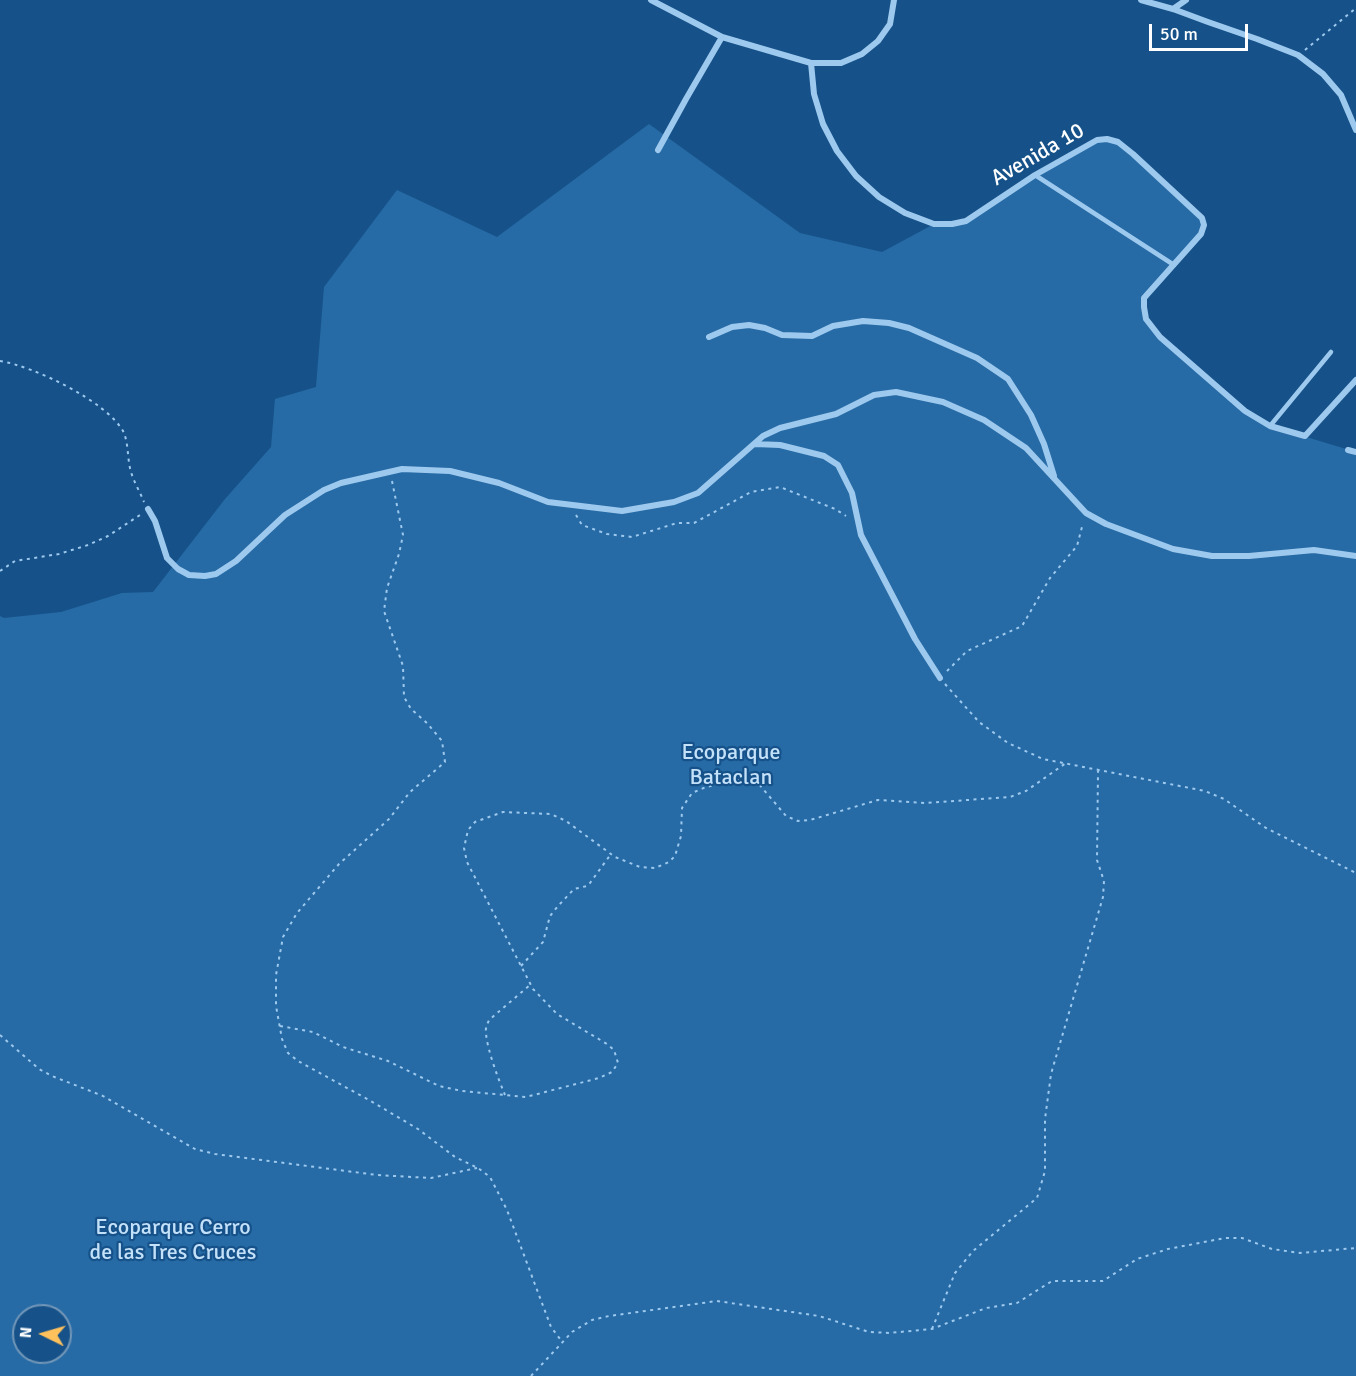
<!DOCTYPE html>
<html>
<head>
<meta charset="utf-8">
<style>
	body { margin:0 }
	#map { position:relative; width:1356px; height:1376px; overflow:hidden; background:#165289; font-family:Signika,sans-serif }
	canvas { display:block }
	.north { position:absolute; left:12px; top:1304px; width:60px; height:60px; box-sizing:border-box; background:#165289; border:2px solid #7397b8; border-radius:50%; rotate:275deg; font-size:16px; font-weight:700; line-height:24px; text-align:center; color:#fff }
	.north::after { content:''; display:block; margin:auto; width:21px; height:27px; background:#ffc15b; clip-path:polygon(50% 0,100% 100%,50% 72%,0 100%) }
	.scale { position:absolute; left:1149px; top:24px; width:99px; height:27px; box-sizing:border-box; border:3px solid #fff; border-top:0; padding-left:8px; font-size:18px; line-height:21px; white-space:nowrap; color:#fff; -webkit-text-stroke:4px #165289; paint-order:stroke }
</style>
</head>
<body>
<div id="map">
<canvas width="1356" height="1376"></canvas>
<div class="north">N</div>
<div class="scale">50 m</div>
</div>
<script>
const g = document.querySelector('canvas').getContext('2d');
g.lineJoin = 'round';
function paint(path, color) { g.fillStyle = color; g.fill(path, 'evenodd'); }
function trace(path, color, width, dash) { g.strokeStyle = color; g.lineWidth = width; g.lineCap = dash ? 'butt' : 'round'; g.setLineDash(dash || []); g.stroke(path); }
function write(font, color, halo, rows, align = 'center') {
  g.font = font + ' Signika,sans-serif'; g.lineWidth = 4.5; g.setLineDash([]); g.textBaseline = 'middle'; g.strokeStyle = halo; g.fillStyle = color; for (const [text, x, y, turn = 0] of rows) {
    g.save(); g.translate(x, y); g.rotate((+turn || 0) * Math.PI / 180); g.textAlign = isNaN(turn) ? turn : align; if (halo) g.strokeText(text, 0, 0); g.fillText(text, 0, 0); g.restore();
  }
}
const green = new Path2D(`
	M649 124 800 233 882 252 934 224 966 221 1097 140 1118 142 1202 218 1201 234 1144 298 1146 319 1161 337 1226 393 1270 426 1356 452V1376H0V616L4 618 61 612 122 593 153 592 225 499 271 447 275 399 316 387 324 287 397 190 497 237ZM24 1316H60V1352H24Z`);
const path = new Path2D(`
	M1305 50 1356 8
	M0 361C33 366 106 401 123 431 129 443 127 459 131 472 134 482 140 492 144 502
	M392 481 403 535 399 554 387 588 384 611 403 666 404 697 411 709 427 723 442 741 445 762 410 792 389 819 339 864 297 913 283 937 276 975V1006L282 1039 288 1053 298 1061 369 1100 418 1129 455 1157 478 1168 490 1177 507 1210 551 1327 563 1343
	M576 515 582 525 607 534 632 537 677 523H694L751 492 780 487 835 509 846 516
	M0 571 15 561 59 554 88 545 108 536 140 515
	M947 671 967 651 1022 626 1050 578 1077 546 1083 523
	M945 684 979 722 1008 743 1043 759 1205 791 1224 799 1266 828 1356 873
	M521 966 543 942 550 916 558 906 574 889 587 886 590 883 611 854
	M280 1026 313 1032 343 1047 388 1061 439 1086 462 1091 526 1097 599 1078 612 1072 618 1063 614 1050 607 1044 557 1014 533 989 467 862 464 848 468 830 475 822 503 812 551 814 566 821 615 857 640 867 655 868 669 862 675 856 681 836 682 808 692 793 706 787 740 780 758 783 786 816 798 821 810 820 878 800 925 803 1010 797 1026 791 1066 763
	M0 1035 39 1069 52 1076 103 1096 195 1149 215 1154 377 1175 431 1178 477 1168
	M505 1095C498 1078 488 1052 486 1034 485 1029 487 1025 489 1020L530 985
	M932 1329 955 1273 973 1251 1037 1198 1045 1171V1119L1051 1074 1103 897 1104 881 1097 860 1098 771
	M531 1376 572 1332 592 1320 609 1316 717 1301 819 1316 869 1332 889 1333 932 1329 986 1308 1017 1303 1052 1281H1103L1137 1259 1168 1249 1225 1238H1242L1272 1249 1300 1253 1356 1248`);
const lane = new Path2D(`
	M1035 175 1174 265
	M1270 426 1331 352`);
const street = new Path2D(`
	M651 0 722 37 811 63H841L862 54 878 41 890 24 894 0
	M1141 0 1173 9 1208 22 1257 39 1298 55 1323 74 1341 95 1356 130
	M1173 9 1186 0
	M811 63 814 94 823 124 837 151 856 176 879 197 905 213 934 224H952L966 221 1035 175 1097 140 1107 139 1118 142 1133 154 1202 218 1204 225 1201 234 1144 298V307L1146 319 1160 337 1245 411 1270 426 1305 436 1356 380
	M658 150 686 99 722 37
	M709 337 732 327 749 325 765 328 782 335 812 336 833 326 863 321 889 323 909 328 977 358 1008 379 1031 415 1044 444 1054 476
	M755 444 780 445 824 456 838 465 852 493 861 535 915 639 940 678
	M1348 450 1356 452
	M148 509 155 521 167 558 178 569 189 575 205 576 216 574 236 561 285 515 324 490 341 483 402 469 450 471 499 483 548 502 622 511 674 502 698 493 763 436 780 428 836 414 874 395 896 392 943 402 984 420 1026 448 1086 513 1106 524 1173 549 1212 556H1249L1314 550 1356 556`);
const streetNames = [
	["Avenida 10",1038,155,-30]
];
const parkNames = [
	["Ecoparque",731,753],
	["Bataclan",731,778],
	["Ecoparque Cerro",173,1228],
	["de las Tres Cruces",173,1253]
];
paint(green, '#266ba6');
trace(path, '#9ec9ee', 2, [3, 4.5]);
trace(lane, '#9ec9ee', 4.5);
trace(street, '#9ec9ee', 6);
write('22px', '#fff', '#165289', streetNames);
write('22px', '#c4e1fa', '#165289', parkNames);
</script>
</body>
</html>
